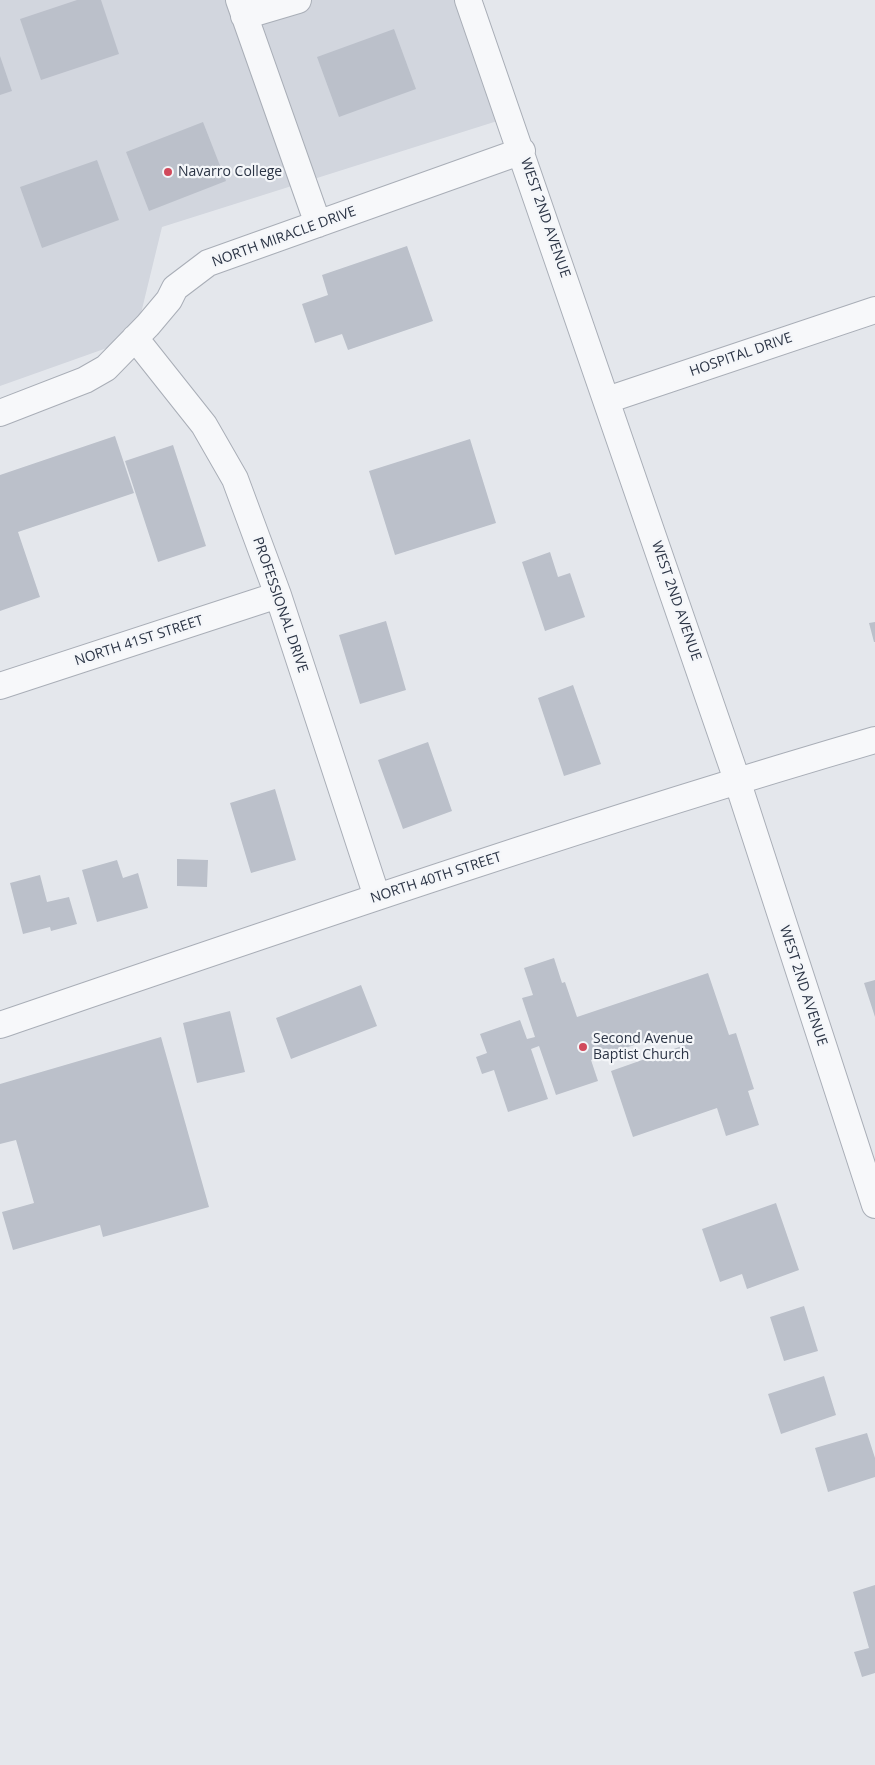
<!DOCTYPE html>
<html>
<head>
<meta charset="utf-8">
<style>
	body { margin:0 }
	canvas { display:block; background:#e4e7ec }
</style>
</head>
<body>
<canvas width="875" height="1765"></canvas>
<script>
const g = document.querySelector('canvas').getContext('2d');
g.lineJoin = 'round';
function paint(path, color) { g.fillStyle = color; g.fill(path, 'evenodd'); }
function trace(path, color, width, dash) { g.strokeStyle = color; g.lineWidth = width; g.lineCap = dash ? 'butt' : 'round'; g.setLineDash(dash || []); g.stroke(path); }
function write(font, color, halo, rows, align = 'center') {
  g.font = font + ' "Open Sans",sans-serif'; g.lineWidth = 4.5; g.setLineDash([]); g.textBaseline = 'middle'; g.strokeStyle = halo; g.fillStyle = color; for (const [text, x, y, turn = 0] of rows) {
    g.save(); g.translate(x, y); g.rotate((+turn || 0) * Math.PI / 180); g.textAlign = isNaN(turn) ? turn : align; if (halo) g.strokeText(text, 0, 0); g.fillText(text, 0, 0); g.restore();
  }
}
const built = new Path2D(`
	M0 0H467L510 117 162 227 135 338 0 386Z`);
const building = new Path2D(`
	M77 0H101L119 54 41 80 20 19Z
	M394 29 416 89 339 117 317 57Z
	M0 56 12 91 0 95Z
	M203 122 226 181 149 211 126 152Z
	M97 160 119 220 42 248 20 187Z
	M407 246 433 321 348 350 342 334 315 343 302 304 328 295 322 275Z
	M115 436 134 493 18 532 40 597 0 611V475Z
	M470 439 496 523 395 555 369 471Z
	M173 445 206 546 158 562 125 461Z
	M550 552 558 577 570 573 585 617 545 631 522 562Z
	M386 621 406 690 360 704 339 635Z
	M875 622V642H874L869 623Z
	M573 685 601 764 564 776 538 698Z
	M428 742 452 811 403 829 378 760Z
	M275 789 296 860 251 873 230 803Z
	M177 859 208 860 207 887 177 886Z
	M117 860 123 878 138 873 148 908 97 922 82 870Z
	M40 875 47 902 69 897 77 924 51 931 50 927 23 934 10 883Z
	M554 958 562 983 565 982 577 1017 708 973 729 1035 736 1033 754 1089 748 1091 759 1125 726 1136 717 1108 633 1137 611 1071 682 1046 677 1030 591 1060 598 1081 556 1095 539 1046 531 1049 548 1099 508 1112 494 1070 482 1074 476 1057 487 1053 480 1034 520 1020 527 1039 535 1037 522 998 533 995 524 968Z
	M875 980V1017L864 983Z
	M361 985 377 1026 291 1059 276 1018Z
	M230 1011 245 1072 197 1083 183 1023Z
	M161 1037 209 1207 103 1237 100 1225 13 1250 2 1212 34 1203 16 1140 0 1144V1084Z
	M776 1203 799 1270 747 1289 742 1274 720 1282 702 1229Z
	M804 1306 818 1351 784 1361 770 1317Z
	M824 1376 836 1415 781 1434 768 1394Z
	M867 1433 875 1458V1477L828 1492 815 1448Z
	M875 1585V1673L862 1677 854 1652 869 1648 853 1592Z`);
const minor = new Path2D(`
	M239 0 318 224
	M468 0 737 780 875 1205
	M244 16 298 0
	M135 338 204 425 235 479 278 595 377 897
	M607 400 875 310
	M0 413 85 380 106 368 148 325 169 300 175 288 208 263 522 151
	M0 686 278 595
	M0 1025C290 926 580 826 875 740`);
const markers = [
	[168,172,5,"#d1495b"],
	[583,1047,5,"#d1495b"]
];
const poiNames = [
	["Navarro College",178,172],
	["Second Avenue",593,1039],
	["Baptist Church",593,1055]
];
const streetNames = [
	["WEST 2ND AVENUE",545,218,71],
	["NORTH MIRACLE DRIVE",284,237,-20],
	["HOSPITAL DRIVE",741,355,-19],
	["WEST 2ND AVENUE",676,601,71],
	["PROFESSIONAL DRIVE",280,605,71],
	["NORTH 41ST STREET",139,641,-18],
	["NORTH 40TH STREET",436,878,-18],
	["WEST 2ND AVENUE",803,986,72]
];
paint(built, '#d2d6de');
paint(building, '#bbc0ca');
trace(minor, '#a9aeb7', 28);
trace(minor, '#f7f8fa', 26);
for (const [x, y, r, color] of markers) { const dot = new Path2D(); dot.arc(x, y, r, 0, 2 * Math.PI); g.fillStyle = color; g.fill(dot); trace(dot, '#f4f6f9', 2); }
write('14px', '#2b3445', '#f4f6f9', poiNames, 'left');
write('14px', '#2b3445', '#f4f6f9', streetNames);
</script>
</body>
</html>
